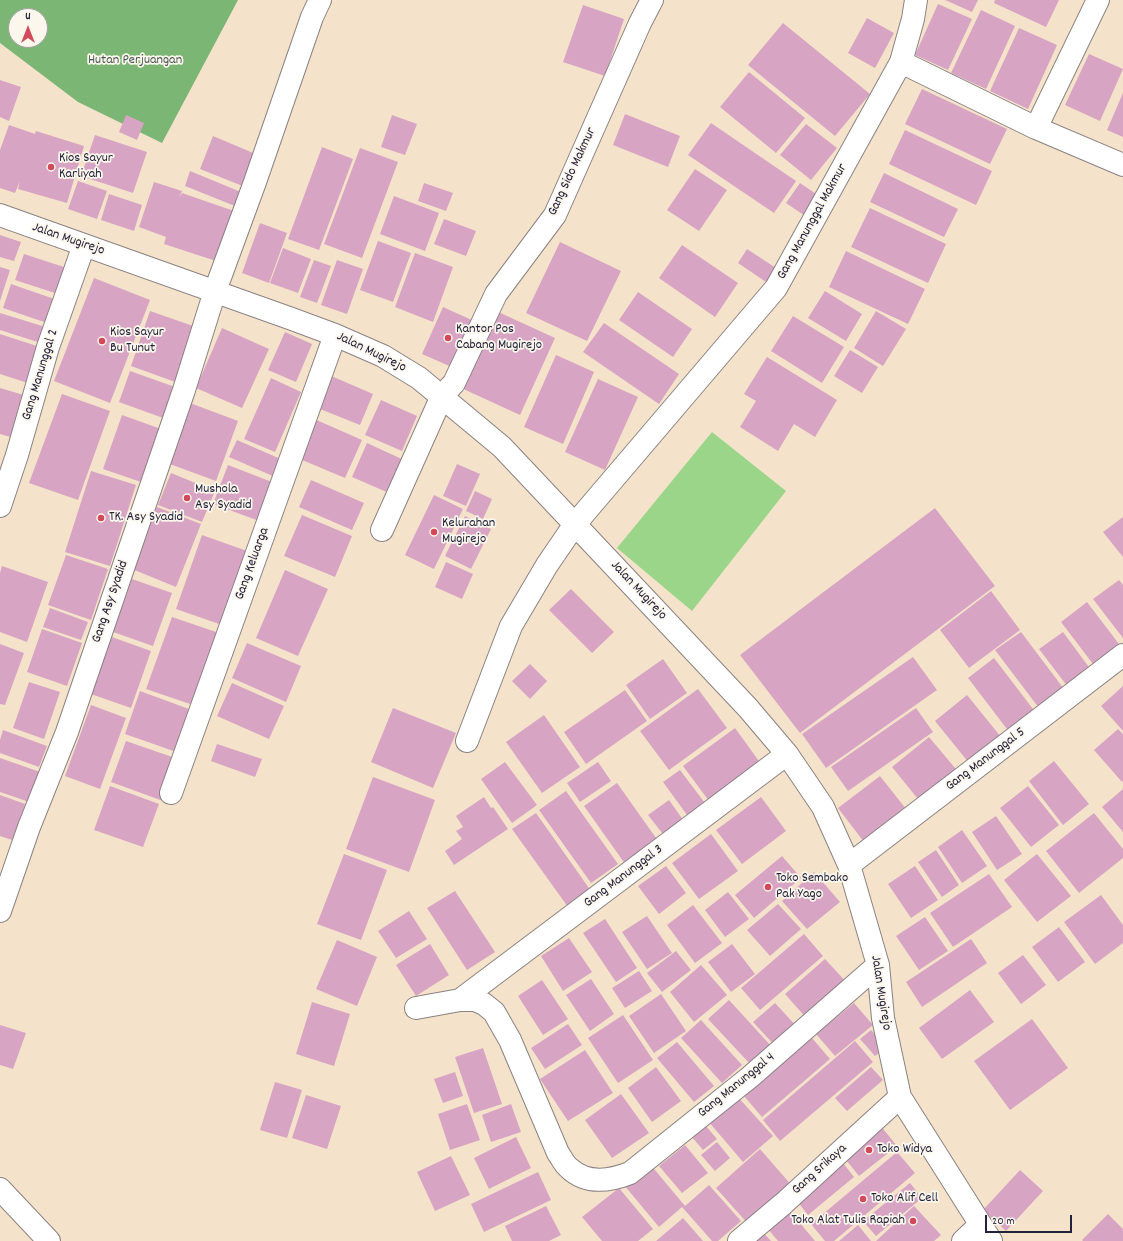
<!DOCTYPE html>
<html>
<head>
<meta charset="utf-8">
<style>
	body { margin:0 }
	#map { position:relative; width:1123px; height:1241px; overflow:hidden; background:#f4e3ca; font-family:Dekko,sans-serif }
	canvas { display:block }
	.north { position:absolute; left:8px; top:8px; width:40px; height:40px; box-sizing:border-box; background:#fbf7ec; border:1px solid #a4a2a5; border-radius:50%; rotate:0deg; font-size:11px; font-weight:700; line-height:16px; text-align:center; color:#22223b }
	.north::after { content:''; display:block; margin:auto; width:14px; height:18px; background:#d1495b; clip-path:polygon(50% 0,100% 100%,50% 72%,0 100%) }
	.scale { position:absolute; left:985px; top:1215px; width:87px; height:18px; box-sizing:border-box; border:2px solid #22223b; border-top:0; padding-left:5px; font-size:12px; line-height:14px; white-space:nowrap; color:#22223b; -webkit-text-stroke:3px #fbf7ec; paint-order:stroke }
</style>
</head>
<body>
<div id="map">
<canvas width="1123" height="1241"></canvas>
<div class="north">U</div>
<div class="scale">20 m</div>
</div>
<script>
const g = document.querySelector('canvas').getContext('2d');
g.lineJoin = 'round';
function paint(path, color) { g.fillStyle = color; g.fill(path, 'evenodd'); }
function trace(path, color, width, dash) { g.strokeStyle = color; g.lineWidth = width; g.lineCap = dash ? 'butt' : 'round'; g.setLineDash(dash || []); g.stroke(path); }
function write(font, color, halo, rows, align = 'center') {
  g.font = font + ' Dekko,sans-serif'; g.lineWidth = 3.5; g.setLineDash([]); g.textBaseline = 'middle'; g.strokeStyle = halo; g.fillStyle = color; for (const [text, x, y, turn = 0] of rows) {
    g.save(); g.translate(x, y); g.rotate((+turn || 0) * Math.PI / 180); g.textAlign = isNaN(turn) ? turn : align; if (halo) g.strokeText(text, 0, 0); g.fillText(text, 0, 0); g.restore();
  }
}
const green = new Path2D(`
	M712 432 786 491 692 611 617 548Z`);
const forest = new Path2D(`
	M0 0H238L162 143 78 102 0 43ZM16 16H40V40H16Z`);
const building = new Path2D(`
	M945 0H978L972 12Z
	M995 0H1059L1046 27 994 3Z
	M938 4 972 19 948 70 915 55Z
	M583 5 624 19 605 76 563 62Z
	M981 10 1015 26 986 89 951 73Z
	M867 18 894 33 875 68 848 53Z
	M783 23 870 94 835 136 748 65Z
	M1019 28 1057 45 1028 109 990 91Z
	M1089 54 1123 69 1100 121 1065 105Z
	M749 72 805 118 776 153 720 107Z
	M0 80 21 87 9 121 0 117Z
	M922 89 1007 129 990 164 905 124Z
	M1123 93V137L1107 130Z
	M625 114 680 136 668 167 613 145Z
	M126 115 144 123 137 140 119 132Z
	M392 115 417 124 405 155 381 147Z
	M711 123 796 181 774 213 688 155Z
	M806 124 837 148 811 180 780 155Z
	M9 125 35 134 36 131 84 146 67 203 18 189 20 181 15 193 0 188V150Z
	M905 130 992 171 976 205 889 164Z
	M95 135 147 152 133 193 81 176Z
	M213 136 258 155 245 187 200 169Z
	M322 147 353 159 319 250 288 239Z
	M360 148 398 162 362 258 324 244Z
	M695 169 727 190 699 231 667 210Z
	M190 171 241 192 235 206 185 186Z
	M884 173 958 209 944 237 870 202Z
	M78 181 107 191 97 219 68 209Z
	M154 182 182 191 179 198 182 193 237 212 219 262 164 244 166 237 139 227Z
	M424 183 453 193 446 211 418 201Z
	M800 183 825 200 811 220 786 203Z
	M109 194 142 205 134 231 101 220Z
	M394 196 439 213 425 251 380 234Z
	M870 208 946 244 928 283 851 247Z
	M444 219 476 231 466 256 434 244Z
	M260 223 287 233 269 283 242 273Z
	M0 235 21 242 14 261 0 257Z
	M378 241 411 253 393 302 360 290Z
	M560 242 621 271 587 341 526 313Z
	M682 245 738 283 715 317 659 278Z
	M283 248 311 259 298 293 270 283Z
	M747 249 776 268 766 282 738 263Z
	M846 251 925 289 908 324 829 287Z
	M415 253 453 267 433 322 395 307Z
	M24 254 73 270 64 296 15 280Z
	M314 260 331 266 317 303 300 297Z
	M337 260 363 269 347 314 321 305Z
	M0 267 10 270 0 301Z
	M94 278 150 300 110 403 54 381Z
	M11 284 60 301 53 325 3 308Z
	M825 291 862 314 846 341 808 318Z
	M638 292 692 329 673 357 619 320Z
	M443 307 474 321 454 368 422 354Z
	M494 310 555 338 520 415 459 387Z
	M150 311 199 328 178 383 131 366Z
	M876 311 906 329 883 366 854 348Z
	M0 313 52 329 47 345 0 330Z
	M793 316 844 347 822 383 771 351Z
	M604 323 679 374 659 404 583 352Z
	M222 328 269 349 242 408 196 388Z
	M285 332 312 344 296 382 268 370Z
	M0 334 46 349 34 385 0 374Z
	M850 350 878 367 862 393 834 376Z
	M556 355 594 372 563 444 524 427Z
	M767 357 837 400 815 437 794 424 778 451 740 427 756 401 744 394Z
	M130 371 175 387 163 418 119 402Z
	M329 375 373 394 360 425 315 407Z
	M271 378 301 392 275 452 244 439Z
	M598 379 638 397 605 470 565 452Z
	M0 388 27 396 14 438 0 434Z
	M62 394 110 411 78 500 29 483Z
	M381 400 417 416 402 451 365 435Z
	M190 403 238 421 216 481 167 463Z
	M122 415 161 429 141 482 103 469Z
	M312 418 362 440 345 478 295 457Z
	M237 440 283 460 275 477 229 457Z
	M367 443 404 460 389 493 352 477Z
	M457 464 480 474 466 506 443 496Z
	M228 465 277 484 262 522 213 504Z
	M91 471 136 485 110 566 65 552Z
	M171 473 215 491 202 522 158 505Z
	M311 480 364 503 352 530 299 507Z
	M475 491 492 499 483 519 466 511Z
	M434 495 463 509 434 569 405 555Z
	M157 507 201 524 176 587 132 569Z
	M935 508 995 586 800 733 740 655Z
	M302 515 352 536 335 577 284 556Z
	M465 516 491 529 471 569 445 556Z
	M1123 517V557L1103 532Z
	M202 535 247 551 222 625 176 609Z
	M66 555 108 569 91 620 48 605Z
	M446 562 473 574 462 599 435 587Z
	M2 566 48 582 27 642 0 632V573Z
	M285 570 328 589 298 656 256 638Z
	M132 579 172 593 153 646 113 632Z
	M1119 580 1123 585V638L1093 599Z
	M571 589 614 632 592 653 549 610Z
	M991 591 1020 630 969 668 940 630Z
	M1087 602 1122 648 1096 668 1061 622Z
	M50 608 88 622 81 640 43 627Z
	M172 617 222 634 196 706 146 689Z
	M42 629 82 643 67 686 27 672Z
	M1021 632 1067 693 1042 712 995 650Z
	M1063 632 1094 674 1071 691 1039 649Z
	M109 636 151 651 131 708 88 693Z
	M247 643 301 666 286 702 232 678Z
	M0 644 24 653 5 705 0 704Z
	M913 657 937 690 826 768 802 734Z
	M994 658 1036 713 1010 733 968 678Z
	M663 659 687 693 650 719 626 685Z
	M530 664 547 681 530 699 512 681Z
	M29 682 60 692 44 739 13 728Z
	M232 683 284 706 269 739 217 716Z
	M1123 686V731L1101 706Z
	M698 689 727 728 669 770 640 731Z
	M625 690 647 721 586 764 564 732Z
	M140 691 197 712 182 754 125 734Z
	M967 695 1001 737 969 763 935 721Z
	M91 705 126 718 100 789 65 776Z
	M393 708 456 733 433 788 371 762Z
	M916 708 933 732 848 791 831 767Z
	M544 715 580 767 542 793 506 742Z
	M735 728 764 768 712 805 683 766Z
	M1118 729 1123 734V781L1122 782 1094 750Z
	M3 730 47 746 39 767 0 753V740Z
	M929 737 960 774 922 804 892 767Z
	M126 741 178 759 163 801 111 782Z
	M217 744 262 759 255 777 211 761Z
	M0 758 43 773 32 803 0 792Z
	M1054 761 1089 804 1063 825 1029 781Z
	M505 762 537 805 512 823 481 779Z
	M598 762 611 781 580 802 567 783Z
	M680 770 708 807 690 819 663 782Z
	M880 776 910 814 867 846 838 808Z
	M373 777 435 800 409 872 346 849Z
	M617 783 661 845 628 868 584 806Z
	M110 786 159 804 143 847 94 830Z
	M1028 786 1059 825 1031 847 1000 808Z
	M1123 789V832L1102 807Z
	M566 791 618 864 591 883 539 810Z
	M0 795 25 804 12 840 0 836Z
	M484 797 491 808 493 807 508 829 454 865 445 851 462 839 456 831 463 827 456 816Z
	M761 797 786 831 742 864 716 830Z
	M669 800 686 824 666 838 648 815Z
	M536 813 591 891 568 907 512 829Z
	M1094 813 1123 849V858L1079 893 1046 851Z
	M996 816 1022 854 997 870 972 832Z
	M962 830 987 866 962 883 938 847Z
	M711 834 738 871 699 899 672 863Z
	M936 850 959 885 942 897 918 862Z
	M344 854 387 870 361 940 317 924Z
	M1037 854 1071 896 1037 922 1004 880Z
	M782 856 801 878 754 918 735 895Z
	M666 866 686 893 659 914 638 886Z
	M915 866 938 900 911 918 888 884Z
	M814 872 840 902 807 929 782 901Z
	M989 874 1012 907 953 947 930 913Z
	M455 891 495 952 467 970 427 908Z
	M728 892 749 919 725 937 705 910Z
	M1101 895 1123 925V943L1095 964 1064 922Z
	M778 904 801 929 770 956 747 930Z
	M693 905 722 943 695 963 667 925Z
	M409 911 427 939 396 958 378 931Z
	M647 916 672 953 647 969 622 932Z
	M925 917 948 951 919 970 896 936Z
	M605 919 637 968 616 982 583 933Z
	M1059 927 1085 962 1058 982 1032 947Z
	M804 934 823 956 760 1010 741 988Z
	M569 938 592 972 563 991 541 956Z
	M971 939 987 963 922 1007 906 982Z
	M337 940 377 957 357 1006 316 989Z
	M430 944 449 975 416 996 396 965Z
	M732 944 755 974 731 992 708 962Z
	M676 951 691 970 662 992 647 973Z
	M1023 955 1046 985 1021 1004 998 973Z
	M825 959 849 985 808 1020 785 994Z
	M701 965 727 995 694 1022 670 992Z
	M639 971 652 991 625 1008 612 988Z
	M591 979 614 1014 590 1031 566 995Z
	M542 980 568 1019 543 1035 518 996Z
	M970 990 994 1022 942 1059 919 1028Z
	M661 994 686 1031 654 1053 629 1016Z
	M729 1000 772 1047 751 1065 708 1019Z
	M312 1002 350 1014 334 1066 296 1054Z
	M775 1003 799 1029 777 1048 753 1022Z
	M854 1003 873 1025 835 1056 816 1034Z
	M623 1015 653 1060 618 1083 588 1038Z
	M1032 1019 1068 1068 1010 1110 974 1061Z
	M701 1020 742 1065 722 1083 681 1038Z
	M568 1024 582 1045 545 1069 531 1048Z
	M0 1025 26 1033 13 1069 0 1065Z
	M871 1030 887 1047 875 1056 860 1039Z
	M812 1038 830 1059 762 1117 744 1096Z
	M855 1041 873 1062 780 1141 763 1120Z
	M677 1042 714 1086 694 1102 657 1058Z
	M483 1048 502 1104 474 1113 455 1057Z
	M585 1050 613 1093 568 1121 540 1079Z
	M656 1067 681 1101 652 1122 628 1088Z
	M871 1067 883 1080 847 1111 835 1098Z
	M455 1072 463 1096 443 1103 434 1079Z
	M275 1082 302 1090 287 1138 260 1130Z
	M621 1094 649 1133 612 1158 585 1120Z
	M306 1095 341 1106 327 1149 292 1138Z
	M737 1096 773 1136 743 1162 708 1121Z
	M467 1104 480 1140 450 1150 438 1114Z
	M511 1104 521 1132 491 1142 482 1115Z
	M705 1125 717 1139 703 1150 691 1136Z
	M880 1125 897 1146 859 1176 842 1155Z
	M516 1137 531 1168 489 1189 474 1158Z
	M717 1142 730 1158 715 1171 701 1155Z
	M685 1145 708 1173 682 1193 659 1166Z
	M760 1149 793 1187 749 1225 716 1188Z
	M897 1152 915 1173 834 1241H825L811 1224Z
	M451 1156 470 1195 435 1211 417 1172Z
	M840 1159 854 1177 808 1215 794 1197Z
	M650 1164 685 1206 709 1185 741 1221 718 1241H712L682 1207 659 1227 624 1185Z
	M1020 1170 1043 1191 1006 1231 983 1210Z
	M538 1172 551 1200 484 1232 471 1204Z
	M910 1183 922 1198 876 1236 863 1221Z
	M619 1188 653 1229 638 1241H602L582 1217Z
	M546 1206 561 1235 549 1241H512L505 1226Z
	M914 1206 941 1235 934 1241H876Z
	M789 1210 815 1241H778L767 1228Z
	M1108 1214 1123 1229V1241H1083L1082 1240Z
	M683 1218 703 1241H656Z
	M858 1225 871 1241H839Z
	M761 1230 771 1241H747Z`);
const minor = new Path2D(`
	M901 62 913 19 916 0
	M1036 128 1098 0
	M0 215 292 319 335 335 383 356 419 378 502 447 748 708 787 754 823 807 849 865 878 965 883 1018 900 1097 991 1241
	M0 506 17 455 48 347 84 245
	M382 530 442 396 454 383 496 294 555 215 640 23 652 0
	M467 741 511 626 547 565 575 524 776 288 901 62 1036 128 1123 165
	M171 793 335 335
	M849 865 1123 655
	M0 911 29 827 67 732 184 390 215 291 255 182 312 17 320 0
	M460 1000 787 754
	M416 1008 460 1000H475L484 1004 494 1012 510 1040 558 1153C561 1157 564 1164 569 1168 587 1185 610 1181 630 1173L750 1077 878 965
	M0 1189 49 1241
	M739 1241 783 1204 900 1097
	M963 1241 980 1225`);
const markers = [
	[51,167,4,"#d1495b"],
	[448,338,4,"#d1495b"],
	[102,341,4,"#d1495b"],
	[187,498,4,"#d1495b"],
	[101,518,4,"#d1495b"],
	[434,532,4,"#d1495b"],
	[768,887,4,"#d1495b"],
	[869,1150,4,"#d1495b"],
	[863,1199,4,"#d1495b"],
	[913,1221,4,"#d1495b"]
];
const parkNames = [
	["Hutan Perjuangan",135,61]
];
const poiNames = [
	["Kios Sayur",59,159],
	["Karliyah",59,175],
	["Kantor Pos",456,330],
	["Cabang Mugirejo",456,346],
	["Kios Sayur",110,333],
	["Bu Tunut",110,349],
	["Mushola",195,490],
	["Asy Syadid",195,506],
	["TK. Asy Syadid",109,518],
	["Kelurahan",442,524],
	["Mugirejo",442,540],
	["Toko Sembako",776,879],
	["Pak Yago",776,895],
	["Toko Widya",877,1150],
	["Toko Alif Cell",871,1199],
	["Toko Alat Tulis Rapiah",905,1221,"right"]
];
const streetNames = [
	["Gang Sido Makmur",573,172,-65],
	["Gang Manunggal Makmur",813,222,-61],
	["Jalan Mugirejo",68,240,19],
	["Jalan Mugirejo",371,353,26],
	["Gang Manunggal 2",41,375,-73],
	["Gang Keluarga",253,564,-70],
	["Jalan Mugirejo",638,591,47],
	["Gang Asy Syadid",111,602,-71],
	["Gang Manunggal 5",986,760,-37],
	["Gang Manunggal 3",624,877,-37],
	["Jalan Mugirejo",880,993,81],
	["Gang Manunggal 4",737,1086,-39],
	["Gang Srikaya",820,1170,-42]
];
paint(green, '#9ad589');
paint(forest, '#7bb675');
paint(building, '#d8a4c3');
trace(minor, '#8b8282', 24);
trace(minor, '#fff', 22);
for (const [x, y, r, color] of markers) { const dot = new Path2D(); dot.arc(x, y, r, 0, 2 * Math.PI); g.fillStyle = color; g.fill(dot); trace(dot, '#fbf7ec', 1.5); }
write('14px', '#465852', '#fbf7ec', parkNames);
write('14px', '#22223b', '#fbf7ec', poiNames, 'left');
write('14px', '#22223b', '#fbf7ec', streetNames);
</script>
</body>
</html>
